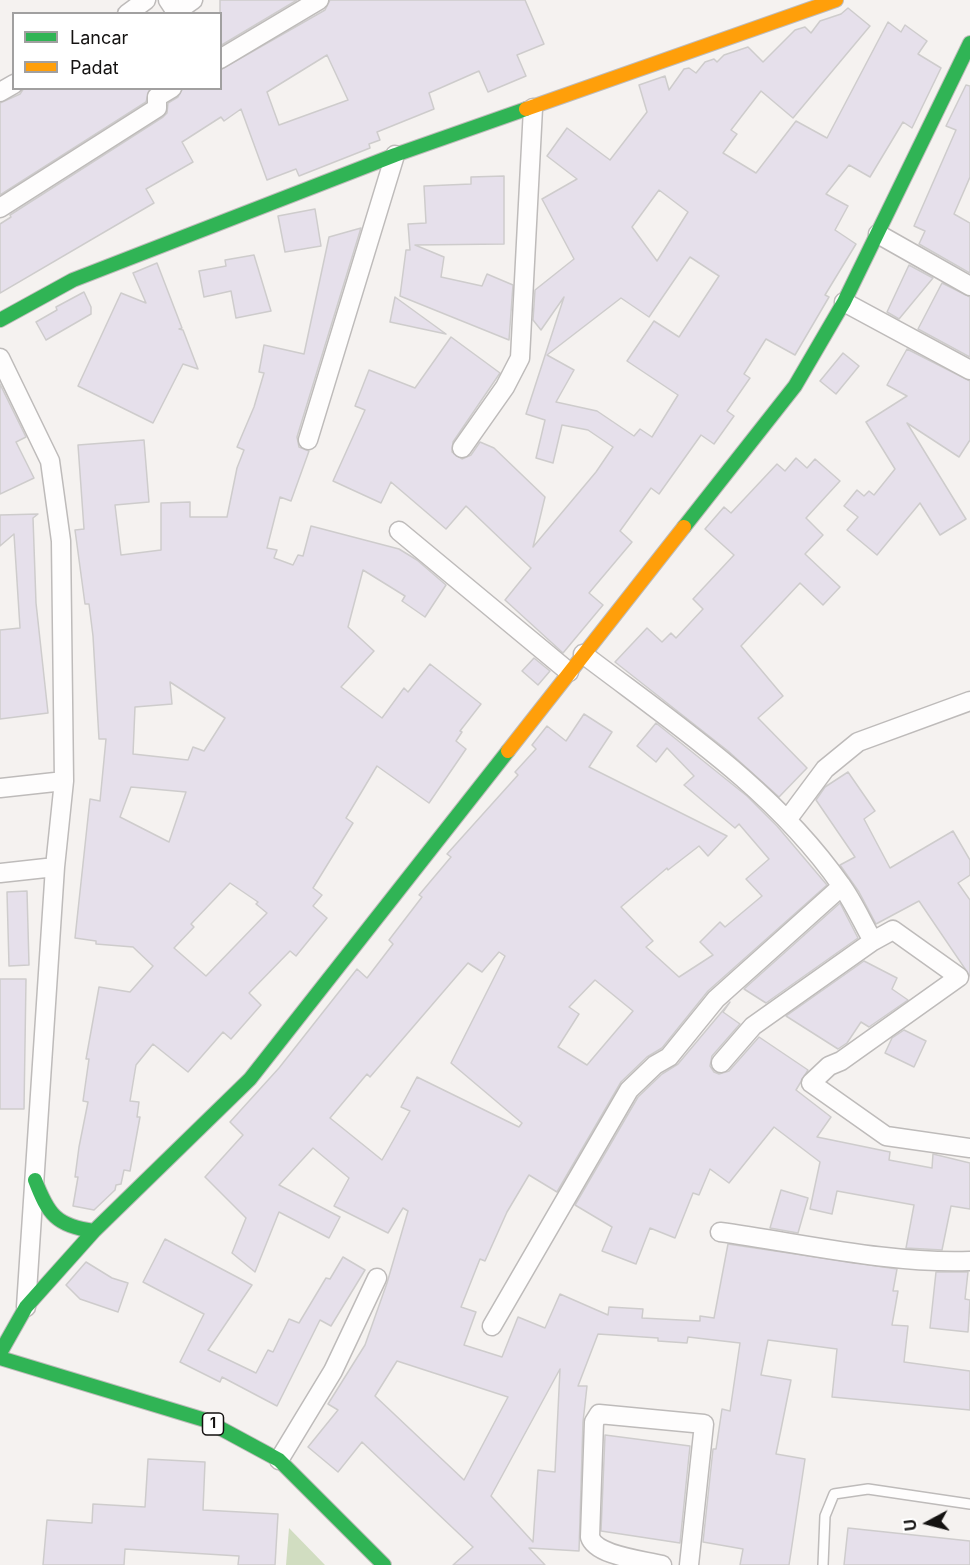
<!DOCTYPE html>
<html>
<head>
<meta charset="utf-8">
<style>
	body { margin:0 }
	#map { position:relative; width:970px; height:1565px; overflow:hidden; background:#f5f2f0; font-family:Inter,sans-serif }
	canvas { display:block }
	.legend { position:absolute; left:12px; top:12px; width:210px; height:78px; box-sizing:border-box; background:#fff; border:2px solid #a1a0a0; margin:0; padding:8px 10px; list-style:none; font-size:18px; color:#141211 }
	.legend li { display:flex; align-items:center; gap:12px; height:30px }
	.legend b { width:30px; border:2px solid #a1a0a0 }
	.north { position:absolute; left:898px; top:1493px; width:60px; height:60px; -webkit-text-stroke:4px #fff; paint-order:stroke; rotate:263deg; font-size:16px; font-weight:700; line-height:24px; text-align:center; color:#141211 }
	.north::after { content:''; display:block; margin:auto; width:21px; height:27px; background:#141211; clip-path:polygon(50% 0,100% 100%,50% 72%,0 100%) }
</style>
</head>
<body>
<div id="map">
<canvas width="970" height="1565"></canvas>
<ul class="legend">
<li><b style="height:8px;background:#30b455"></b>Lancar</li>
<li><b style="height:8px;background:#ff9f0a"></b>Padat</li>
</ul>
<div class="north">U</div>
</div>
<script>
const g = document.querySelector('canvas').getContext('2d');
g.lineJoin = 'round';
function paint(path, color) { g.fillStyle = color; g.fill(path, 'evenodd'); }
function trace(path, color, width, dash) { g.strokeStyle = color; g.lineWidth = width; g.lineCap = dash ? 'butt' : 'round'; g.setLineDash(dash || []); g.stroke(path); }
function write(font, color, halo, rows, align = 'center') {
  g.font = font + ' Inter,sans-serif'; g.lineWidth = 4.5; g.setLineDash([]); g.textBaseline = 'middle'; g.strokeStyle = halo; g.fillStyle = color; for (const [text, x, y, turn = 0] of rows) {
    g.save(); g.translate(x, y); g.rotate((+turn || 0) * Math.PI / 180); g.textAlign = isNaN(turn) ? turn : align; if (halo) g.strokeText(text, 0, 0); g.fillText(text, 0, 0); g.restore();
  }
}
const green = new Path2D(`
	M289 1528 325 1565H286Z`);
const building = new Path2D(`
	M220 0H297L220 46Z
	M330 0H525L544 44 517 55 526 76 488 92 479 71 429 93 434 109 377 132 380 140 369 144 370 148 299 176 296 169 267 180 241 109 224 121 221 117 182 142 193 162 146 189 154 203 0 293V224L11 217 10 215 163 117 167 113 168 103 178 97 183 88H220V70L325 10ZM327 55 348 100 279 125 267 92Z
	M848 8 870 26 793 118 761 91 731 130 737 134 723 153 756 173 796 121 827 138 888 22 901 32 905 25 927 41 918 54 941 68 912 128 903 122 870 177 849 165 826 194 848 206 835 230 856 244 825 295 829 297 795 355 766 339 744 374 750 378 727 411 734 416 714 444 701 435 659 494 651 488 620 531 632 542 589 593 603 605 563 653 505 600 531 568 466 506 446 529 391 482 381 503 333 481 365 410 355 406 369 370 415 388 451 337 500 373 453 442 452 452 462 459 471 455 480 442 494 448 545 497 533 547 596 472 613 447 588 430 562 425 553 463 536 458 545 420 526 414 564 297 541 330 533 320 535 290 574 259 542 199 577 179 547 156 567 128 610 160 647 112 639 85 665 76 669 90 684 69 689 68 696 73 705 62 714 59 717 62 724 55 748 47 763 62 795 30 805 27 811 33 820 21 841 14ZM659 190 688 212 657 261 632 227ZM690 257 719 276 679 337 654 321 627 361 678 395 652 437 640 429 634 436 597 411 556 402 574 370 547 355 621 298 649 317Z
	M966 85 970 86V177L954 214 970 223V273L919 244 925 231 914 226 956 130 946 126Z
	M24 88H150L146 102 0 195V103L20 94Z
	M504 176V244L415 245 444 257 441 277 482 286 487 274 513 285 509 340 400 296 406 250H410L408 224 426 223 424 186 471 184V177Z
	M315 209 321 246 285 252 278 216Z
	M361 228 297 437 299 447 309 451 291 501 280 497 267 548 277 550 274 558 293 565 298 555 303 556 311 526 399 549 417 560 446 585 425 617 402 601 405 596 363 570 348 627 374 651 341 687 382 718 404 688 408 692 430 664 481 704 460 731 462 732 456 741 466 749 429 803 377 766 346 818 353 823 313 888 322 895 313 906 327 918 296 956 290 951 249 993 261 1005 231 1039 223 1032 188 1072 153 1044 136 1065 130 1101 139 1102 137 1117H140L130 1171 124 1170 121 1184 116 1185 115 1190 94 1210 73 1206 78 1177H75L79 1147 88 1102 83 1101 89 1059H86L99 987 130 992 153 966 133 947 96 944V941L75 938 90 799 100 801 106 739H99L93 636 89 604H85L75 530 84 529 78 445 144 440 149 502 115 505 121 555 161 550V503L190 502V517H227L237 468 244 450 237 447 254 407 264 373 259 372 264 345 304 354 329 237ZM170 682 225 718 204 751 193 747 188 760 133 754 135 707 172 704ZM131 787 186 792 169 842 120 817ZM230 883 258 902 256 904 267 913 206 976 174 948 194 927 191 924Z
	M254 255 271 311 236 318 231 291 204 297 199 271 226 266 225 260Z
	M157 263 182 328 179 329 183 330 198 369 183 364 153 423 78 386 121 293 146 303 133 273Z
	M909 265 933 278 899 319 887 312Z
	M942 283 970 297V357L918 329Z
	M84 292 91 307V314L46 340 36 322 57 310 56 307Z
	M395 297 446 334 390 322Z
	M907 349 970 381V440L959 457 907 423 966 519 940 535 920 503 877 555 847 530 858 517 844 506 857 490 864 496 869 491 874 495 895 469 866 422 907 396 887 385Z
	M843 353 859 366 836 394 820 381Z
	M0 384 26 437 16 442 34 478 0 494Z
	M796 458 807 468 815 459 840 481 806 518 823 535 805 554 840 587 823 605 800 583 741 646 783 696 758 718 807 768 779 797 728 751 615 662 647 628 662 642 671 633 676 638 703 609 693 599 734 555 705 529 724 507 731 513 777 464 785 471Z
	M38 514 33 518 36 603 48 713 0 719V630L20 628 14 534 0 546V515Z
	M534 658 550 671 538 685 522 671Z
	M584 714 612 732 589 767 727 836 708 856 699 846 668 870 667 868 621 907 653 941 646 947 679 977 713 955 700 942 720 922 725 927 762 896 746 879 769 859 739 824 735 828 684 785 694 776 667 748 656 762 637 746 656 723 747 796 777 826 827 885 708 991 662 1048 647 1057 621 1082 557 1192 529 1175 507 1212 485 1261 480 1259 461 1307 476 1312 464 1345 502 1357 518 1317 545 1328 560 1294 608 1315 609 1307 643 1309 642 1318 700 1321V1316L714 1318 728 1244 897 1269 893 1291H898L892 1325 908 1326 904 1362 970 1371V1410L832 1397 837 1349 768 1340 761 1375 791 1380 776 1454 805 1459 789 1565H740L743 1549 703 1542 713 1449H716L722 1409 730 1411 740 1343 688 1337 687 1343 658 1341V1338L598 1334 578 1386H587L583 1422 579 1551 529 1548 545 1565H453L473 1547 362 1442 338 1472 308 1447 338 1410 328 1404 365 1345 387 1283 408 1211 403 1208 388 1233 334 1206 349 1178 313 1148 279 1185 340 1217 329 1238 279 1212 255 1272 232 1253 246 1218 205 1177 243 1135 230 1122 279 1068 357 969 367 978 393 944 389 940 422 897 419 895 451 857 447 854 518 775 515 772 536 749 532 745 547 726 566 741ZM499 952 505 956 451 1063 522 1123 519 1127 417 1077 401 1107 410 1111 382 1160 330 1118 367 1074 370 1077 468 963 482 972ZM595 980 633 1011 587 1065 558 1047 579 1014 569 1007ZM397 1361 508 1397 464 1480 375 1396ZM560 1369 555 1472 538 1470 533 1542 491 1496Z
	M848 772 875 811 864 819 890 868 953 831 970 860V875L958 883 970 900V976L919 901 876 924 859 892 840 865 855 857 816 800 825 787Z
	M27 891 29 965 9 966 7 892Z
	M840 903 858 938 766 1003 744 989Z
	M864 961 897 978 892 989 908 1000 869 1027 861 1022 847 1043 838 1049 786 1016Z
	M0 979H26L24 1109H0Z
	M730 1002 723 1012 740 1024 712 1056 710 1066 714 1072 719 1074 729 1071 759 1037 808 1070 796 1090 831 1117 817 1137 890 1152 889 1160 932 1168 933 1154 970 1163V1209L951 1206 942 1250 906 1248 914 1205 837 1191 832 1214 810 1209 820 1162 774 1127 729 1183 710 1169 699 1195 693 1193 675 1238 650 1228 636 1264 602 1251 612 1227 575 1205 638 1097 662 1074 678 1064Z
	M904 1030 926 1041 914 1067 885 1053 892 1038Z
	M781 1190 808 1198 798 1233 770 1228Z
	M165 1239 252 1285 208 1350 256 1373 268 1350 273 1352 289 1319 299 1323 326 1278 330 1279 343 1257 365 1270 331 1326 320 1320 277 1406 222 1377 220 1382 180 1362 204 1314 143 1282Z
	M86 1262 112 1278 128 1283 118 1312 80 1299 66 1285Z
	M936 1272H968L965 1299 970 1300 968 1332 930 1328Z
	M605 1435 690 1446 680 1543 601 1531Z
	M148 1459 205 1462 203 1510 278 1514 275 1565H238L239 1556 125 1549 124 1565H43L47 1520 92 1523 93 1504 145 1507Z
	M848 1528 970 1541V1565H844Z`);
const lane = new Path2D(`
	M823 1565 825 1516 834 1494 868 1489 970 1504`);
const street = new Path2D(`
	M168 0 176 12 193 0
	M127 14 146 0
	M220 59 319 0
	M0 92 14 84
	M0 208 157 108V97L172 88
	M878 234 970 286
	M844 302 970 370
	M0 358 50 461 61 541 64 781 55 867 26 1307
	M308 440 395 155
	M462 448 505 387 520 358 533 108
	M399 531 569 672
	M583 654C675 724 774 789 841 885 853 901 863 924 873 941L893 930 959 977 841 1061 829 1066 811 1083 886 1136 970 1148
	M0 788 64 781
	M787 820 825 769 858 742 970 701
	M0 873 55 867
	M721 1063 753 1026 873 941
	M720 1232C801 1243 889 1264 970 1261
	M492 1326 629 1090 655 1065 669 1057 716 999 842 886
	M279 1460 333 1371 377 1278
	M662 1565C643 1560 596 1556 590 1537L594 1422 599 1414 704 1424 689 1565`);
const fast = new Path2D(`
	M0 320 73 280 395 155 526 109
	M684 527 795 386 844 302 970 43
	M35 1180C48 1214 56 1226 94 1231
	M0 1353 26 1307 94 1231 250 1079 508 751
	M0 1358 205 1420 279 1460 384 1565`);
const slow = new Path2D(`
	M526 109 836 0
	M508 751 684 527`);
const shields = [
	[213,1424,21]
];
const shieldNames = [
	["1",213,1424]
];
paint(green, '#d1ddc1');
paint(building, '#e6e0eb');
trace(building, '#cecccc', 1.5);
trace(lane, '#bebbba', 12);
trace(street, '#bebbba', 21);
trace(fast, '#bebbba', 16);
trace(slow, '#bebbba', 16);
trace(lane, '#fefdfd', 9);
trace(street, '#fefdfd', 18);
trace(fast, '#30b455', 14);
trace(slow, '#ff9f0a', 14);
for (const [x, y, w] of shields) { const box = new Path2D(); box.roundRect(x - w / 2, y - 11, w, 22, 4.5); g.fillStyle = '#fff'; g.fill(box); trace(box, '#141211', 1.5); }
write('bold 14px', '#141211', null, shieldNames);
</script>
</body>
</html>
